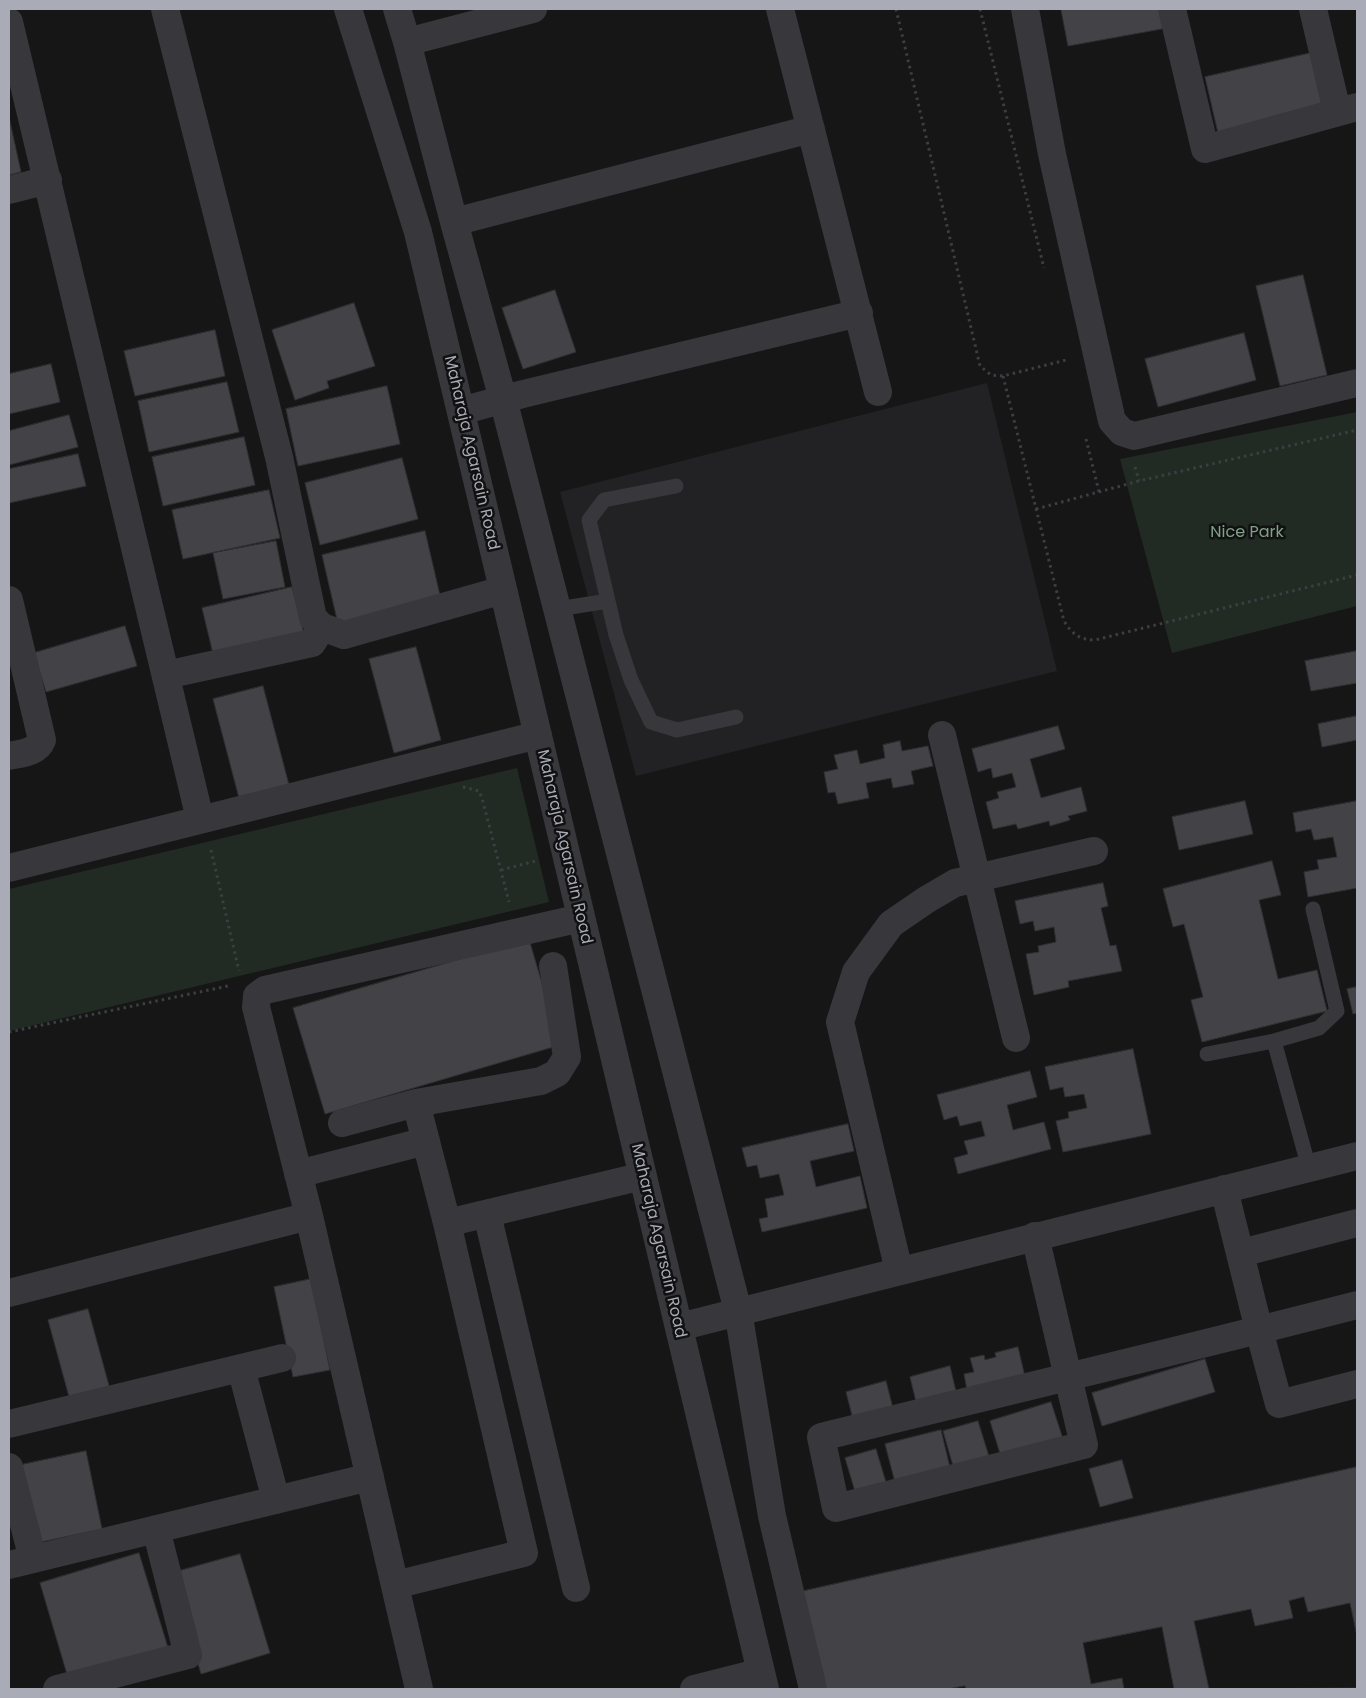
<!DOCTYPE html>
<html>
<head>
<meta charset="utf-8">
<style>
	body { margin:0 }
	#map { position:relative; width:1366px; height:1698px; overflow:hidden; background:#161617; font-family:Poppins,sans-serif }
	canvas { display:block }
	.frame { position:absolute; inset:0; border:10px solid #a9abb6; pointer-events:none }
</style>
</head>
<body>
<div id="map">
<canvas width="1366" height="1698"></canvas>
<div class="frame"></div>
</div>
<script>
const g = document.querySelector('canvas').getContext('2d');
g.lineJoin = 'round';
function paint(path, color) { g.fillStyle = color; g.fill(path, 'evenodd'); }
function trace(path, color, width, dash) { g.strokeStyle = color; g.lineWidth = width; g.lineCap = dash ? 'butt' : 'round'; g.setLineDash(dash || []); g.stroke(path); }
function write(font, color, halo, rows, align = 'center') {
  g.font = font + ' Poppins,sans-serif'; g.lineWidth = 5; g.setLineDash([]); g.textBaseline = 'middle'; g.strokeStyle = halo; g.fillStyle = color; for (const [text, x, y, turn = 0] of rows) {
    g.save(); g.translate(x, y); g.rotate((+turn || 0) * Math.PI / 180); g.textAlign = isNaN(turn) ? turn : align; if (halo) g.strokeText(text, 0, 0); g.fillText(text, 0, 0); g.restore();
  }
}
const built = new Path2D(`
	M987 383 1057 671 636 776 560 492Z`);
const green = new Path2D(`
	M1357 412V606L1172 653 1120 459Z
	M517 768 549 902 9 1031V889Z`);
const building = new Path2D(`
	M1066 9H1163L1167 28 1068 46 1061 10Z
	M1311 53 1325 109 1218 133 1205 77Z
	M9 117 21 172 9 175Z
	M1303 275 1327 375 1280 386 1256 286Z
	M555 290 576 352 523 369 502 308Z
	M354 303 375 366 327 381 329 388 295 400 272 330Z
	M215 330 225 376 135 396 124 351Z
	M1244 333 1256 380 1158 407 1145 359Z
	M51 364 60 402 9 414V374Z
	M227 382 239 432 149 452 138 401Z
	M387 386 400 444 298 466 286 409Z
	M69 415 78 447 9 465V431Z
	M244 437 255 485 163 506 152 457Z
	M78 454 86 486 9 503V469Z
	M402 458 418 519 320 545 305 483Z
	M269 490 280 538 183 559 172 510Z
	M425 531 442 604 339 628 322 555Z
	M276 541 285 587 223 599 213 553Z
	M292 587 306 641 215 662 202 608Z
	M125 626 137 666 46 692 34 653Z
	M416 647 441 740 394 753 369 659Z
	M1357 651V686V683L1311 691 1305 661Z
	M263 686 289 785 239 798 213 699Z
	M1357 716V740L1322 747 1318 724Z
	M1058 726 1065 749 1030 759 1041 798 1081 787 1087 811 1068 816 1070 820 1050 826 1049 821 1018 829 1016 824 993 829 986 802 999 798 997 792 1016 787 1012 773 993 778 991 768 978 772 972 749Z
	M900 741 902 751 928 746 933 766 911 771 914 784 893 788 891 778 866 783 869 798 838 804 835 792 828 793 824 772 838 769 834 755 857 750 860 764 885 758 883 745Z
	M1245 801 1253 834 1179 850 1172 817Z
	M1357 801V888L1308 897 1304 872 1319 869 1317 860 1337 857 1333 837 1314 840 1311 829 1296 832 1293 813Z
	M1272 861 1281 895 1259 900 1278 979 1317 970 1327 1011 1202 1042 1191 1000 1203 997 1184 924 1173 927 1163 889Z
	M1103 883 1108 906 1101 908 1110 946 1116 945 1122 971 1068 981 1069 987 1034 995 1026 954 1039 952 1038 946 1056 942 1054 927 1035 931 1033 921 1020 924 1015 901Z
	M529 939 560 1045 325 1114 293 1008Z
	M1357 987V1013L1353 1014 1347 989Z
	M1133 1049 1151 1134 1063 1152 1056 1121 1069 1118 1068 1112 1087 1108 1084 1094 1065 1097 1063 1087 1050 1090 1045 1067Z
	M1030 1071 1037 1097 1007 1105 1013 1130 1044 1122 1051 1149 958 1174 954 1158 968 1154 964 1141 985 1136 981 1121 960 1126 957 1116 944 1120 937 1095Z
	M848 1124 854 1151 810 1161 816 1187 860 1176 867 1208 762 1232 759 1219 768 1217 765 1199 784 1195 779 1174 760 1178 757 1165 747 1167 742 1148Z
	M311 1279 330 1370 293 1377 274 1287Z
	M88 1309 111 1393 71 1404 48 1320Z
	M1018 1347 1025 1377 967 1390 964 1374 974 1372 970 1358 984 1355 985 1360 996 1357 995 1353Z
	M1205 1359 1215 1392 1102 1426 1092 1393Z
	M950 1366 958 1400 918 1410 910 1377Z
	M886 1381 895 1416 855 1427 846 1392Z
	M1051 1402 1064 1442 1002 1460 990 1421Z
	M978 1421 991 1463 955 1473 943 1431Z
	M941 1430 952 1476 897 1490 885 1444Z
	M876 1449 888 1489 857 1498 845 1458Z
	M86 1451 102 1529 32 1544 16 1466Z
	M1122 1460 1133 1498 1100 1507 1089 1469Z
	M1357 1467V1689H817L795 1593Z
	M139 1553 169 1651 69 1681 40 1583Z
	M240 1554 270 1653 201 1674 172 1573Z
	M1304 1597 1308 1612 1350 1603 1357 1636V1688L1209 1689 1194 1621 1251 1609 1255 1626 1293 1618 1289 1601Z
	M1162 1627 1174 1689H1124L1122 1678 1091 1684 1083 1643Z
	M965 1686 966 1689H948Z`);
const path = new Path2D(`
	M896 9 980 366 991 375 1003 376 1066 360
	M980 9 1044 268
	M1003 376 1064 621C1072 634 1080 640 1095 640L1357 575
	M1086 439 1099 492
	M1135 467 1139 481
	M1036 509 1139 481 1357 430
	M463 787 479 791 482 798 509 902
	M211 850 239 971
	M501 870 536 861
	M9 1032 228 986`);
const service = new Path2D(`
	M676 486 604 500 589 520 616 635 631 680 651 722 677 730 736 717
	M558 609 608 601
	M1274 1041 1309 1168
	M1207 1054 1274 1041 1319 1028 1337 1011 1313 909`);
const minor = new Path2D(`
	M165 9 279 457 313 618 322 627 344 635 503 590
	M348 9 418 232 765 1689
	M397 9 407 42 454 222 503 399 738 1311 772 1516 813 1689
	M780 9 878 392
	M1025 9 1052 154 1112 421 1122 432 1134 436 1357 383
	M1172 9 1205 149 1357 107
	M1313 9 1337 111
	M9 22 200 819
	M407 42 533 9
	M9 190 48 180
	M454 222 811 129
	M461 411 523 394 859 313
	M9 600 42 740C37 753 21 753 9 756
	M166 675 312 643 322 627
	M942 735 1016 1038
	M9 868 538 735
	M342 1123 416 1103 541 1081 557 1073 567 1057 553 966
	M298 1174 426 1141
	M1224 1189 1259 1330 1279 1404 1357 1384
	M487 1214 576 1588
	M447 1223 643 1176
	M1035 1236 1084 1445 836 1508 821 1437C1000 1393 1179 1351 1357 1305
	M1241 1253 1357 1223
	M899 1271 840 1022 856 972 891 924 926 900 955 883 1094 851
	M9 1293 309 1216
	M679 1327 1357 1156
	M241 1368 276 1500
	M9 1424 282 1358
	M9 1467 33 1559
	M9 1565 370 1477
	M395 1585 524 1553 447 1223 416 1103
	M57 1689 188 1655 156 1529
	M419 1689 309 1216 256 1007 257 996 265 990 581 918
	M694 1689 761 1672`);
const streetNames = [
	["Maharaja Agarsain Road",471,453,77],
	["Maharaja Agarsain Road",564,847,77],
	["Maharaja Agarsain Road",658,1241,77]
];
const parkNames = [
	["Nice Park",1247,533]
];
paint(built, '#222224');
paint(green, '#222a24');
paint(building, '#434347');
trace(building, '#303033', 1);
trace(path, '#3d3e43', 3, [2.5, 4]);
trace(service, '#37373c', 15);
trace(minor, '#37373c', 28);
write('16px', '#a9abb6', '#111112', streetNames);
write('16px', '#81a088', '#111112', parkNames);
</script>
</body>
</html>
